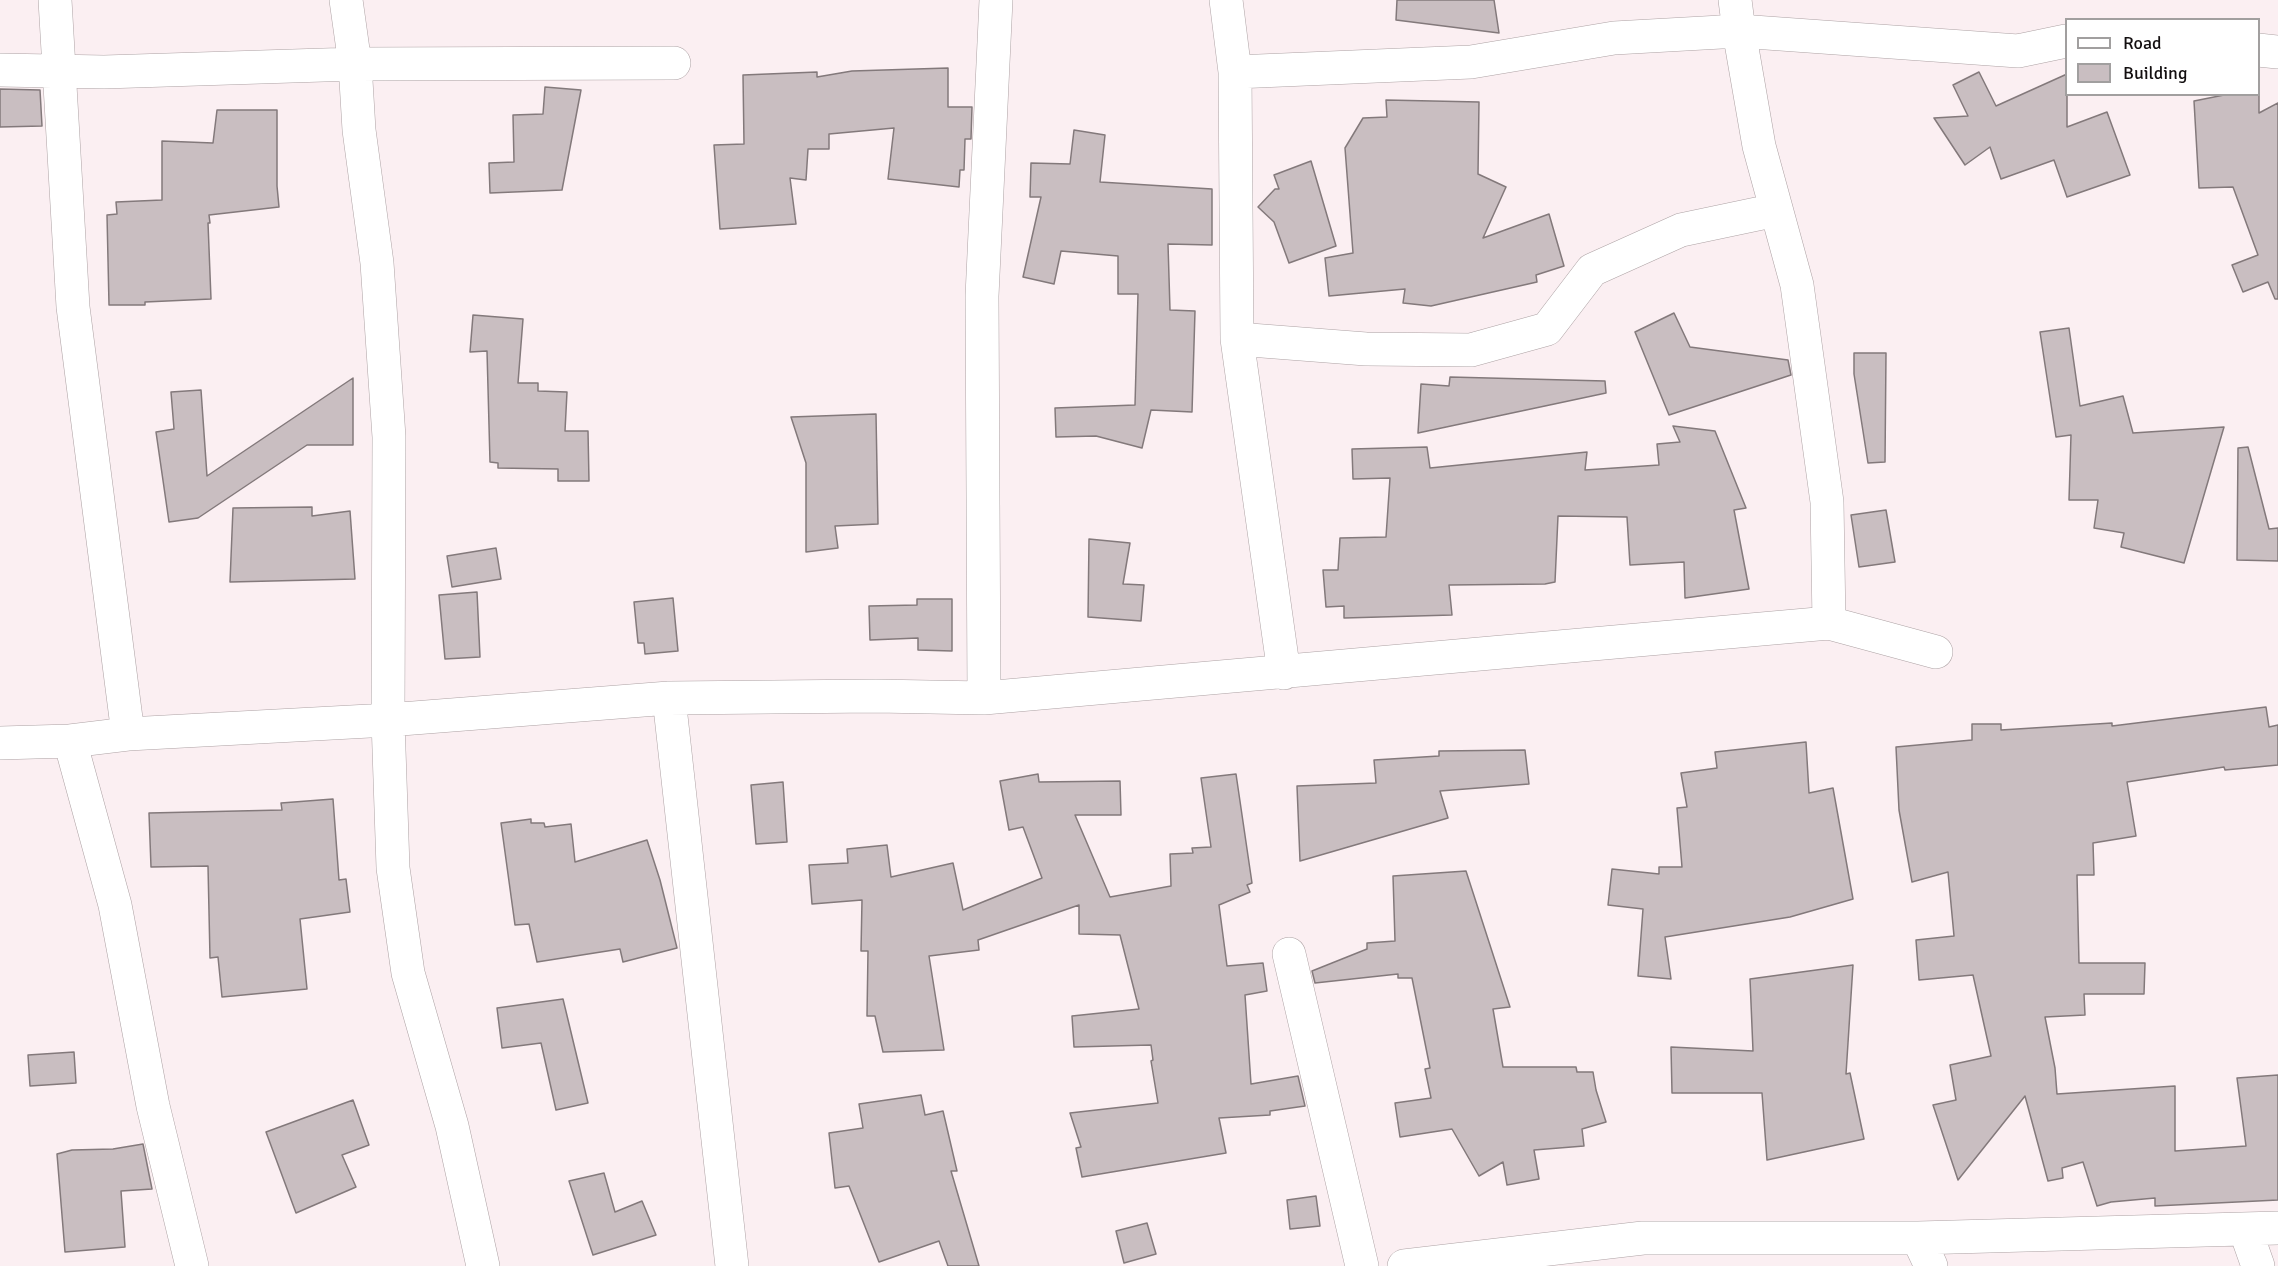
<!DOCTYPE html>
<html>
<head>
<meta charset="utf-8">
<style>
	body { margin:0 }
	#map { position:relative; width:2278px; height:1266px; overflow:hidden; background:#fbeff2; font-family:Signika,sans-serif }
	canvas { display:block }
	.legend { position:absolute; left:2065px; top:18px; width:195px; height:78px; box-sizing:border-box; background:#fff; border:2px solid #a19f9f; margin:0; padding:8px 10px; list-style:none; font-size:18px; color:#130f10 }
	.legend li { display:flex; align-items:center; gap:12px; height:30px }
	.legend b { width:30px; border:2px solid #a19f9f }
</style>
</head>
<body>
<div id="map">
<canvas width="2278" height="1266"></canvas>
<ul class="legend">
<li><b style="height:8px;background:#fff"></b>Road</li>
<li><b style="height:16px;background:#c9bec1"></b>Building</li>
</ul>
</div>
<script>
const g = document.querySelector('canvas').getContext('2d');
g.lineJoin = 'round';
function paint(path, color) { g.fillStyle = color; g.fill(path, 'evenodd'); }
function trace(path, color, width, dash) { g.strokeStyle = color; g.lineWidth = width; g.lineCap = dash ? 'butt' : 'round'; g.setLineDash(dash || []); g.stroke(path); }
const building = new Path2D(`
	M1397 0H1494L1499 33 1396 20Z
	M948 68V107H972L971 139H965L964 170H960L959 187 888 179 894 128 829 134V149H808L806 180 790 178 796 224 720 229 714 145 744 144 743 75 817 72V77L852 71Z
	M1979 72 1996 106 2067 74V127L2107 112 2130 175 2067 197 2054 160 2001 179 1990 147 1965 165 1934 118 1968 116 1953 85Z
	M545 87 581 90 562 190 490 193 489 163 514 162 513 115 543 114Z
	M0 89 40 90 42 126 0 127Z
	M2259 89V113L2278 103V299H2275L2268 282 2243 292 2232 265 2258 255 2233 187 2199 188 2194 101 2229 94H2259Z
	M1386 100 1479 102 1478 174 1506 187 1483 238 1549 214 1564 266 1536 275 1537 282 1431 306 1403 303 1405 289 1329 296 1325 258 1353 253 1345 148 1363 118 1387 117Z
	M217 110H277V186L279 207 209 215 210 223H208L211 299 145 302V305H109L107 215 117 214 116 202 162 200V141L213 143Z
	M1074 130 1105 135 1100 182 1212 189V245L1168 244 1170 310 1195 311 1192 412 1151 410 1142 448 1096 436 1056 437 1055 408 1135 405 1138 294H1118V256L1061 251 1054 284 1023 277 1041 197H1030L1031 163 1070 164Z
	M1311 161 1336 246 1289 263 1274 222 1258 207 1275 189H1279L1274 175Z
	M1674 313 1690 347 1788 360 1791 375 1669 415 1635 332Z
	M473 315 523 319 518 383H538V391L567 392 565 431H588L589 481H558V469L498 468V463L490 462 487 351 470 352Z
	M2069 328 2080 406 2123 396 2133 433 2224 427 2184 563 2121 547 2124 533 2094 528 2098 500H2069L2071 435 2056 437 2040 332Z
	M1854 353H1886L1885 462 1868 463 1854 374Z
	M1450 377 1605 381 1606 393 1418 433 1421 384 1449 386Z
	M353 378V445H307L198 518 169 522 156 432 174 429 171 392 201 390 207 476Z
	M876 414 878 524 835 526 838 548 806 552V463L791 417Z
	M1673 426 1715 431 1746 508 1734 510 1749 589 1685 598 1684 562 1630 565 1627 517 1558 516 1555 582 1545 584 1449 585 1452 615 1344 618V606L1326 607 1323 570H1338L1340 538 1386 537 1390 478 1353 479 1352 449 1427 447 1430 468 1587 452 1585 470 1659 465 1657 444 1680 442Z
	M2248 447 2269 529 2278 528V561L2237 560 2238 448Z
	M312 507V516L350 511 355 579 230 582 233 508Z
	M1886 510 1895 562 1859 567 1851 515Z
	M1089 539 1130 543 1123 584 1144 585 1141 621 1088 617Z
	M496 548 501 579 452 587 447 556Z
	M477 592 480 657 445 659 439 595Z
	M673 598 678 651 645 654 644 643H638L634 602Z
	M917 599H952V651L918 650V638L870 640 869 606 917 605Z
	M2266 707 2269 727 2278 725V765L2225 770 2224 767 2127 782 2136 836 2093 843 2094 875H2077L2079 963H2145L2144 994H2084L2085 1015 2045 1017 2055 1068 2057 1094 2175 1086V1151L2246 1146 2237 1078 2278 1075V1200L2155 1206V1198L2111 1202 2097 1206 2083 1162 2062 1168 2063 1178 2048 1181 2025 1096 1958 1180 1933 1105 1956 1100 1950 1065 1991 1056 1973 975 1919 980 1916 940 1954 936 1948 872 1912 882 1899 810 1896 747 1972 740V724H2001V730L2112 723V726Z
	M1806 742 1809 793 1833 788 1853 899 1790 917 1665 937 1671 979 1638 976 1643 909 1608 905 1612 869 1659 874V867H1682L1677 808 1687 807 1681 773 1717 768 1715 752Z
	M1525 750 1529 784 1440 791 1448 818 1300 861 1297 786 1376 783 1374 760 1439 756V751Z
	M1038 774 1039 782 1120 781 1121 815H1075L1110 897 1171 886 1170 854 1193 853 1192 848 1211 847 1201 778 1236 774 1252 883 1247 885 1250 892 1219 905 1227 966 1263 963 1267 991 1245 995 1251 1084 1298 1076 1305 1106 1270 1111V1115L1219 1118 1226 1153 1082 1177 1076 1148 1081 1147 1070 1113 1158 1103 1151 1061 1153 1060 1151 1045 1074 1047 1072 1016 1139 1009 1120 935 1079 934V905L978 940 979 950 929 956 944 1050 883 1052 875 1016H867L868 951H861L862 900 812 904 809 865 848 863 847 849 887 845 891 877 953 863 963 910 1042 878 1023 827 1009 830 1000 781Z
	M783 782 787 842 756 844 751 785Z
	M333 799 339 880 346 879 350 912 300 919 307 989 222 997 218 957 210 958 208 866 151 867 149 813 282 810 281 803Z
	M531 819V823H544L545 827 571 824 575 862 647 840 660 880 677 948 623 962 620 949 537 962 529 924 515 925 501 823Z
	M1466 871 1510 1007 1493 1009 1503 1067H1576L1577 1072H1593L1596 1090 1606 1122 1582 1129 1584 1146 1534 1150 1539 1179 1507 1185 1503 1162 1479 1176 1452 1129 1400 1137 1395 1103 1431 1098 1425 1069 1430 1068 1412 978H1398V974L1315 983 1312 971 1367 949V943L1395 941 1393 876Z
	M1853 965 1846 1074 1850 1073 1864 1139 1767 1160 1762 1093H1672L1671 1047 1753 1051 1750 979Z
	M563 999 588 1103 556 1110 541 1043 502 1048 497 1008Z
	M74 1052 76 1083 30 1086 28 1055Z
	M921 1095 925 1115 943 1111 957 1171H951L979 1266H948L939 1241 879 1262 849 1186 835 1188 829 1133 863 1128 859 1104Z
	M353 1100 369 1145 342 1155 356 1187 296 1213 266 1132Z
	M143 1144 152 1189 121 1191 125 1247 65 1252 57 1154 72 1150 113 1149Z
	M604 1173 615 1212 642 1201 656 1235 593 1255 569 1181Z
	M1316 1196 1320 1226 1290 1229 1287 1200Z
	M1147 1223 1156 1254 1124 1263 1116 1231Z`);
const minor = new Path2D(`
	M55 0 73 307 128 734
	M346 0 355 64 359 130 377 263 389 437 388 720 393 868 408 973 452 1126 483 1266
	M1226 0 1235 72 1237 339 1284 673
	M1735 0 1739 31 2018 51 2066 41
	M2258 50 2278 52
	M0 70 104 72 355 64 674 63
	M1235 72 1471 62 1614 38 1739 31 1759 146 1797 285 1827 502 1829 623
	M1237 339 1366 349 1471 350 1547 329 1592 270 1681 230 1776 210
	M669 698 732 1266
	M984 698 982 296 996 0
	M70 741 115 905 153 1106 192 1266
	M0 743 70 741 128 734 388 720 669 698 876 696 984 698 1829 623 1936 652
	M1289 954 1362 1266
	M2245 1229 2258 1266
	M1918 1238 1931 1266
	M1404 1266 1643 1238H1918L2278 1228`);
paint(building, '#c9bec1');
trace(building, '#83797b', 1.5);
trace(minor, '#ada2a4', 34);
trace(minor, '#fff', 33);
</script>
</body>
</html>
